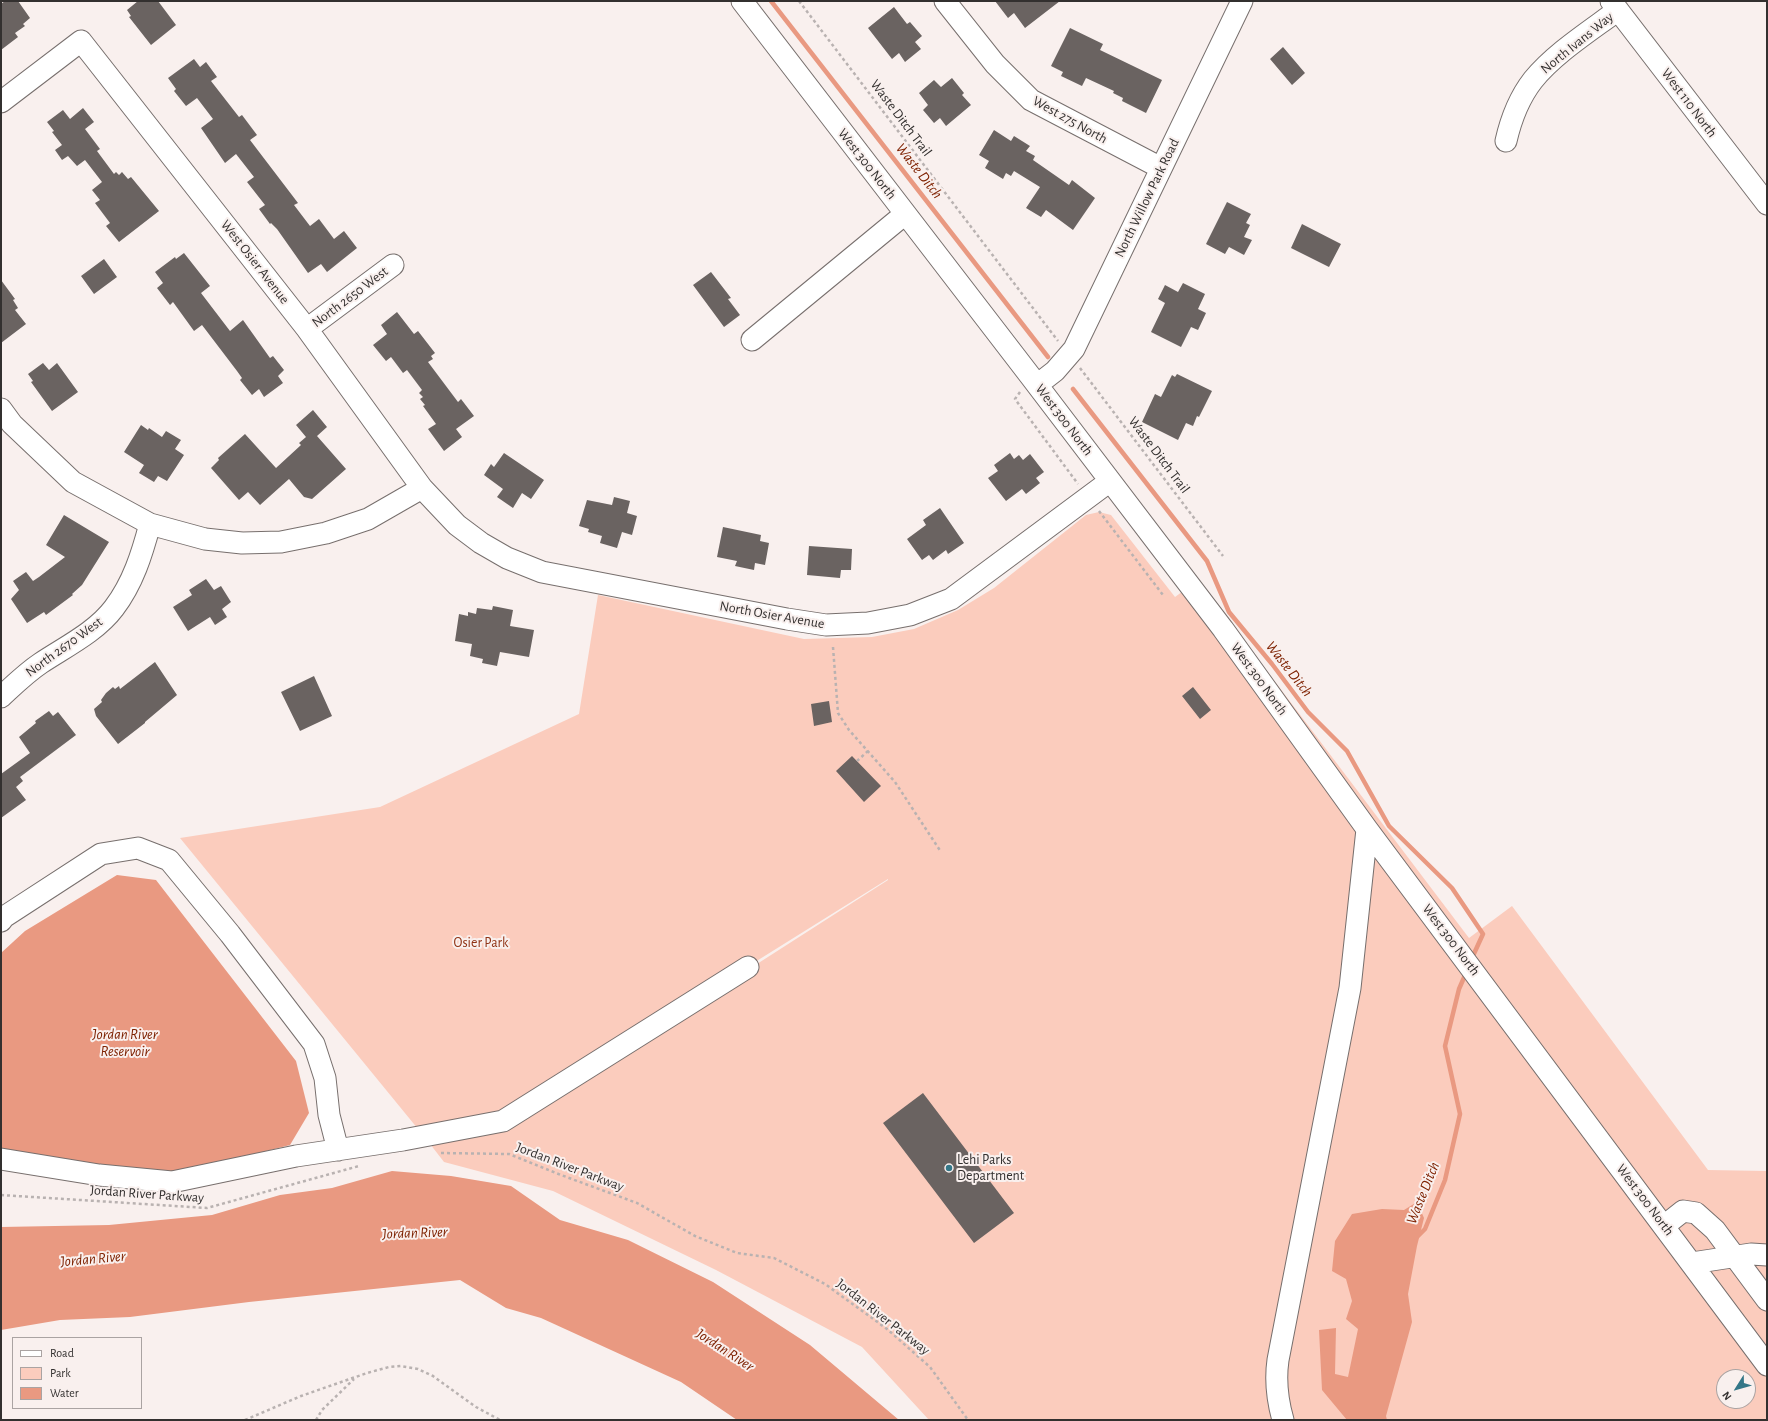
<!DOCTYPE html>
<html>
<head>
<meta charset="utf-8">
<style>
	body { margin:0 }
	#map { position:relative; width:1768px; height:1421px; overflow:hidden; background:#f9f0ee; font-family:"Alegreya Sans",sans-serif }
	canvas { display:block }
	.frame { position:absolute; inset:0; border:2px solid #33302f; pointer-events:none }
	.legend { position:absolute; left:12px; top:1337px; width:130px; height:72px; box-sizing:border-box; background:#f9f0ee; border:1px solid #aaa3a2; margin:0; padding:5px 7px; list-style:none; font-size:12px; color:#33302f }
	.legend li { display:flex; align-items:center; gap:8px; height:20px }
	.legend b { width:20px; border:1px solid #aaa3a2 }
	.north { position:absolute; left:1716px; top:1369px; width:40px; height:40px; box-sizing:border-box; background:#f9f0ee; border:1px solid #aaa3a2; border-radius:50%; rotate:233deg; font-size:11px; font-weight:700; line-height:16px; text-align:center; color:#33302f }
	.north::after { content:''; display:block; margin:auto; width:14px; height:18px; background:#347788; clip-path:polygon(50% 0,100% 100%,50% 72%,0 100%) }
</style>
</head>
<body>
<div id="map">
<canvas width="1768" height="1421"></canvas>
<div class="frame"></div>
<ul class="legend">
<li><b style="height:5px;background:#fff"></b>Road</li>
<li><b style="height:11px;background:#fbccbd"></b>Park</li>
<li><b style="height:11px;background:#e99981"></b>Water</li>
</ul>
<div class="north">N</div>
</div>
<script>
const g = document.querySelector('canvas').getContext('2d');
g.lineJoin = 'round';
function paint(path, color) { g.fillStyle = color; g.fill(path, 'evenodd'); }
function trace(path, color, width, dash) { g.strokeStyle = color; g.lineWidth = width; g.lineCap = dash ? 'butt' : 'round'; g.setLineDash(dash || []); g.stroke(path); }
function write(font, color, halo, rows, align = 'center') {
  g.font = font + ' "Alegreya Sans",sans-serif'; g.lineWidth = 4; g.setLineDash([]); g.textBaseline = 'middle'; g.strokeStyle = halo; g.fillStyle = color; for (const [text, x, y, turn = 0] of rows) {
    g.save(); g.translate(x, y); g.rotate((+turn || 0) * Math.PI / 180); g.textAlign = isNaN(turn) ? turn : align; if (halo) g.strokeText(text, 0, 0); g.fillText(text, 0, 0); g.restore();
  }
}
const green = new Path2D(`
	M1099 512 1111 515 1175 597 1198 580 1469 938 1512 906 1708 1170 1767 1171V1420H929L862 1347 716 1270 553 1191 444 1162 427 1140 180 838 380 807 579 714 598 595 804 639 872 637 914 629 958 610 994 588 1086 515ZM888 879V880L562 1089 739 972ZM1724 1377H1748V1401H1724Z`);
const water = new Path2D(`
	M117 875 156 880 296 1061 309 1113 290 1145 173 1175 1 1152V953L25 931Z
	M392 1171 451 1176 511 1186 560 1220 628 1240 713 1282 810 1345 899 1420H737L681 1382 541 1318 506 1308 460 1280 249 1302 130 1317 60 1320 1 1330V1227L109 1225 212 1215 280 1195 332 1188Z
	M1417 1202 1424 1218 1417 1246 1408 1294 1412 1322 1386 1416 1387 1420H1347L1322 1390 1319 1330 1336 1328 1335 1374 1348 1377 1358 1329 1346 1319 1352 1301 1346 1279 1332 1271 1335 1241 1352 1214 1382 1209 1404 1210Z`);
const stream = new Path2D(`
	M771 1 1048 357
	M1073 389 1207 561 1229 612 1272 664 1308 712 1347 751 1389 826 1452 888 1483 934 1472 958
	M1416 1238 1425 1229 1445 1180 1460 1114 1445 1046 1459 989 1466 973`);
const building = new Path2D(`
	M5 1H18L30 18 23 24 25 26 15 33 18 37 1 50V4Z
	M138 1H158L176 25 151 45 129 17 131 16 127 10Z
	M995 1H1060L1025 28 1014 13 1008 18Z
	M894 7 907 24 910 22 922 36 915 42 921 49 905 62 899 53 892 59 868 28Z
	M1070 28 1103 44 1100 50 1162 80 1146 113 1122 101 1123 98 1113 93 1114 91 1086 78 1082 86 1061 76 1063 72 1051 66Z
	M1283 47 1305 73 1292 85 1270 59Z
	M194 59 200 67 206 62 217 77 211 81 239 117 242 115 257 135 250 140 298 203 294 205 310 226 319 219 334 239 344 231 357 248 327 272 321 264 308 273 277 229 271 223 270 224 259 209 265 205 247 182 254 177 236 154 225 163 201 128 213 119 197 98 186 106 174 91 176 89 168 78Z
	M952 78 964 93 962 95 971 105 946 126 940 118 934 123 923 110 928 105 919 93 934 80 941 87Z
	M83 108 94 122 85 129 100 149 97 151 114 174 116 172 119 175 122 172 128 179 131 177 159 211 119 242 106 226 110 223 95 203 100 200 92 190 102 182 85 160 77 166 68 156 62 160 55 150 62 145 52 132 54 131 47 122 63 110 70 119Z
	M994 130 1011 141 1014 136 1030 146 1026 151 1035 156 1033 160 1069 185 1072 180 1095 198 1073 230 1046 210 1041 217 1026 208 1040 187 1014 171 1011 176 1006 173 1003 179 985 168 989 161 979 155Z
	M1227 202 1251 214 1246 223 1250 225 1244 237 1252 240 1244 255 1229 247 1225 254 1206 244Z
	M1302 224 1341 244 1329 267 1291 248Z
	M184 253 210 286 201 293 230 331 243 320 270 358 273 356 284 370 278 376 283 383 264 397 259 389 252 395 240 380 242 378 237 371 202 325 194 331 173 302 170 305 157 288 163 283 155 272 175 257 176 259Z
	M104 259 117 277 94 294 81 276Z
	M711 272 731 298 728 299 740 315 724 327 693 285Z
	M1 280 15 299 13 300 18 308 15 310 26 324 1 343Z
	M1183 283 1205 294 1198 309 1206 313 1198 330 1191 327 1181 347 1151 332 1165 303 1158 299 1165 285 1178 292Z
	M397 312 414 334 418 331 435 353 431 356 433 359 428 362 458 402 461 399 474 416 456 429 462 437 444 451 428 429 436 424 423 406 425 405 420 399 423 397 419 393 422 390 407 370 403 373 391 357 386 361 373 345 387 334 381 325Z
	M43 363 49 370 57 363 78 392 52 411 31 382 33 381 28 374Z
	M1177 374 1212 391 1199 417 1197 416 1193 426 1186 423 1178 440 1142 422 1155 394 1161 397 1172 375 1175 377Z
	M313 410 327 427 317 436 346 469 312 499 304 497 289 479 260 505 248 492 239 500 211 468 219 460 218 458 245 434 276 468 301 445 299 443 306 437 296 425Z
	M141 425 148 430 149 428 162 437 166 431 181 440 175 449 184 455 167 481 158 476 154 482 139 473 144 465 124 452Z
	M504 453 544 480 531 499 522 493 513 508 497 497 503 489 484 475 491 464 494 467Z
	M1010 453 1014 459 1019 455 1023 460 1030 454 1044 472 1036 478 1040 483 1026 494 1022 489 1006 501 988 478 998 471 994 465Z
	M614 497 630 501 627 513 637 516 632 535 622 532 617 548 600 543 602 536 588 532 589 529 579 526 587 500 612 505Z
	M940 508 964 543 948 554 946 550 933 560 929 555 922 560 907 539 926 525 923 520Z
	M64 515 109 542 82 585 72 594 73 595 46 615 44 612 27 623 11 599 19 590 13 581 26 572 33 581 39 577 65 557 46 545Z
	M723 527 761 535 760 541 769 543 765 565 755 563 754 570 735 566 737 561 717 557Z
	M809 546 852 549 851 570H841L840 578 807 575Z
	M206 579 214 590 221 586 231 602 222 609 227 617 215 625 210 617 188 631 173 607 192 595 189 590Z
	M493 606 513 610 510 626 534 630 529 657 500 652 497 666 482 663 483 659 470 656 472 644 455 641 459 614 468 616V612L476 614 477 608 492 610Z
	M155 662 177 695 145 722V723L118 744 96 716 94 709 102 702 101 700 106 693 113 687 115 689 119 686 120 689Z
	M314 676 332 716 300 731 281 692Z
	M1193 687 1211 710 1200 719 1182 696Z
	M829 701 832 722 814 726 811 704Z
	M49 711 53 716 58 712 76 735 20 777 23 781 16 787 26 800 1 818V774L30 753 19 737 36 723 35 721Z
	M852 756 881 786 864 802 836 771Z
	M923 1093 1014 1213 974 1243 883 1123Z`);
const path = new Path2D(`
	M799 1 1058 341
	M1080 368 1223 556
	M1020 392 1015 399 1078 484
	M1099 511 1163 595
	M833 647 838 713 849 730 895 782 941 852
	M857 761 868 751
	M441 1153 509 1154 561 1175 637 1203 695 1236 737 1253 774 1258 825 1284 887 1329 930 1367 968 1420
	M1 1195 207 1208 359 1166
	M245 1420 301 1396 367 1373 389 1367 401 1366 418 1369 433 1376 476 1407 500 1420
	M316 1420 322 1410 354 1379`);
const minor = new Path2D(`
	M742 1 1031 377 1223 629 1367 829 1767 1365
	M945 1 995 64 1031 100 1161 168
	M1611 1 1767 204
	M1 102 81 41 307 329 422 488 457 525 481 543 507 558 542 572 787 619 826 625 868 623 910 615 951 599 1110 481
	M1506 141C1511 119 1519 98 1533 80 1555 53 1590 31 1618 10
	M307 329 393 265
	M752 340 905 214
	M1037 385 1055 371 1074 349 1242 1
	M1 409 12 424 73 482 150 524 205 539 242 543 281 542 326 533 368 519 422 488
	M1 697C14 685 26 673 41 663 65 647 96 632 114 608 133 583 142 554 150 524
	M1 921 4 917 101 854 138 848 169 860 230 934 314 1044 325 1078 329 1115 338 1150
	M1 1159 99 1175 172 1182 296 1156 403 1140 503 1121 748 967
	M1664 1226 1683 1211 1696 1213 1715 1230 1767 1300
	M1692 1263 1751 1254 1767 1255
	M1283 1420C1277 1399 1275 1381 1278 1360L1350 988 1367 829`);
const markers = [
	[949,1168,4,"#347788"]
];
const streetNames = [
	["North Ivans Way",1577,43,-39],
	["West 110 North",1689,103,53],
	["Waste Ditch Trail",901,118,53],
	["West 275 North",1070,120,29],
	["West 300 North",867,164,52],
	["North Willow Park Road",1147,198,-64],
	["West Osier Avenue",255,262,52],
	["North 2650 West",350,297,-37],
	["West 300 North",1064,420,53],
	["Waste Ditch Trail",1159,455,53],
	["North Osier Avenue",772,615,10],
	["North 2670 West",64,647,-36],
	["West 300 North",1259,679,54],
	["West 300 North",1451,940,53],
	["Jordan River Parkway",570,1167,21],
	["Jordan River Parkway",147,1194,4],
	["West 300 North",1645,1200,53],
	["Jordan River Parkway",883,1317,38]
];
const parkNames = [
	["Osier Park",481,943]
];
const poiNames = [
	["Lehi Parks",957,1160],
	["Department",957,1176]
];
const waterNames = [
	["Waste Ditch",919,171,52],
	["Waste Ditch",1289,669,52],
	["Jordan River",125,1034],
	["Reservoir",125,1051],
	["Waste Ditch",1423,1193,-68],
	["Jordan River",415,1233,-2],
	["Jordan River",93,1259,-5],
	["Jordan River",725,1350,33]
];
paint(green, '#fbccbd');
paint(water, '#e99981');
trace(stream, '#e99981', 4.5);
paint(building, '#6a6361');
trace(minor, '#776f6d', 23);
trace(path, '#b9b2b1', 2.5, [3, 3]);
trace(minor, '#fff', 21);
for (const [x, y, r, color] of markers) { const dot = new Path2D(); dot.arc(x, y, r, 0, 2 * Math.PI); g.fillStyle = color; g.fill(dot); trace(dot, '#f9f0ee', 1.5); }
write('14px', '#33302f', '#f9f0ee', streetNames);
write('14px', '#903315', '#f9f0ee', parkNames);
write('14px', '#33302f', '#f9f0ee', poiNames, 'left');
write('italic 15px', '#7e2100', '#f9f0ee', waterNames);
</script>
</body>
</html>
